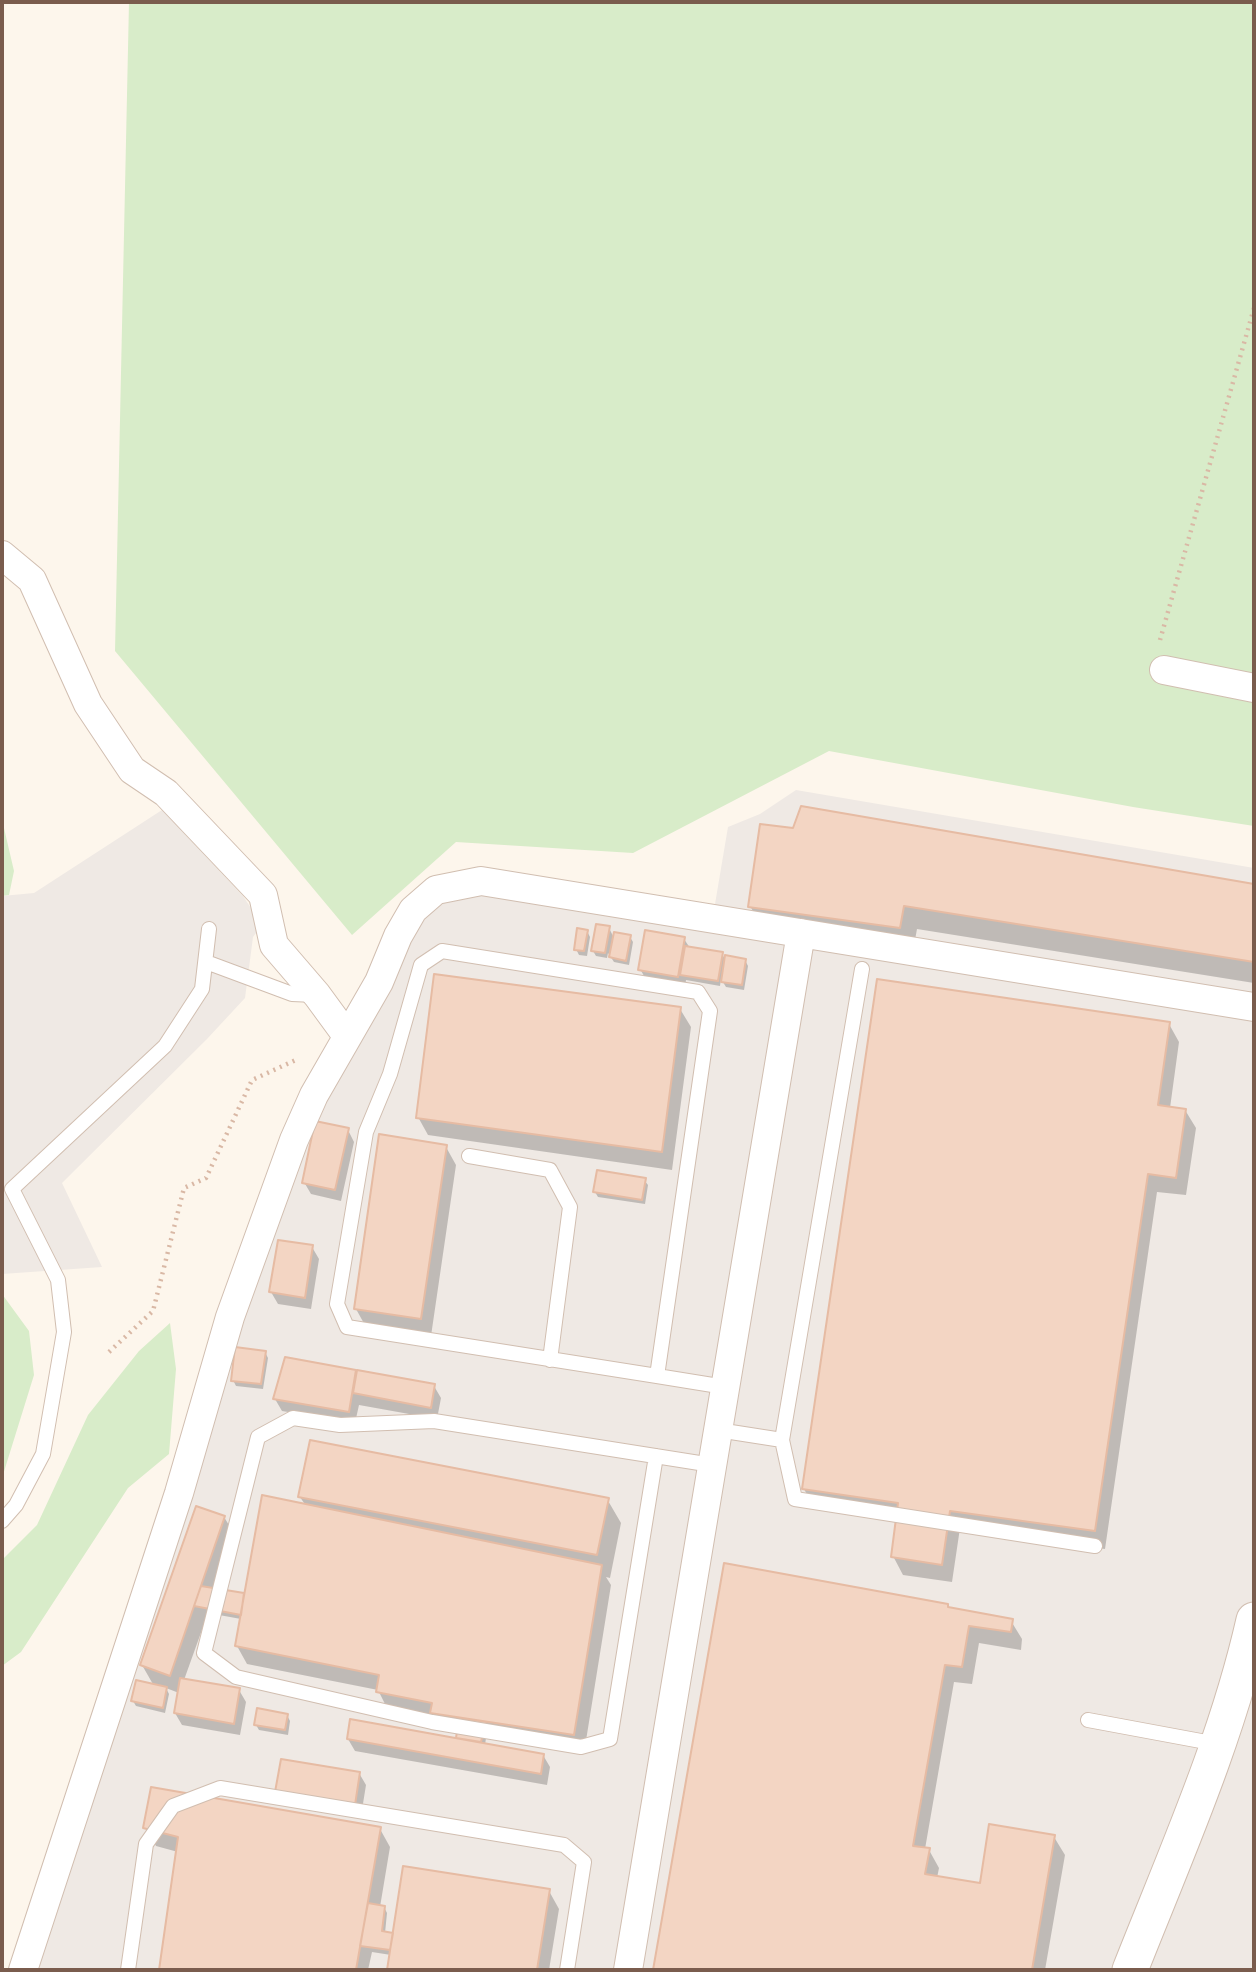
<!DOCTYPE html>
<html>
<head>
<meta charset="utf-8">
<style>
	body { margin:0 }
	#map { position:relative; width:1256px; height:1972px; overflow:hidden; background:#fdf6ec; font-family:"Fira Sans Condensed",sans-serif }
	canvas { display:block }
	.frame { position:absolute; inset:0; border:4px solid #7a5c4d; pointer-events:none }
</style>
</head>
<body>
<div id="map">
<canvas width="1256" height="1972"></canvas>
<div class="frame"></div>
</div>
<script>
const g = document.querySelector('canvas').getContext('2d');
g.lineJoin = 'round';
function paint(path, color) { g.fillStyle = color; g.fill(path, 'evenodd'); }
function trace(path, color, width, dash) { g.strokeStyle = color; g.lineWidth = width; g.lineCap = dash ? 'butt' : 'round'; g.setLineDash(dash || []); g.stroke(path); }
const industrial = new Path2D(`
	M796 790 1254 868V1970H16L230 1298 421 889 714 910 728 827 760 814Z
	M162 810 243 896 262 925 253 937 245 998 207 1039 62 1183 102 1267 2 1274V896L34 893Z`);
const green = new Path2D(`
	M129 2H1254V826L1133 807 829 751 633 853 456 842 352 935 115 651Z
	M2 827 4 828 14 871 9 895 2 896Z
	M2 1294 29 1331 34 1375 2 1478Z
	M170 1323 176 1369 169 1454 128 1488 21 1652 2 1666V1560L37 1525 88 1415 139 1351Z`);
const shadow = new Path2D(`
	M802 808 1254 885V983L917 929 913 951 764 930 750 906 795 830Z
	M609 928 614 938 630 937 633 942 629 965 614 962 608 953 607 958 596 956 593 951Z
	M587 931 590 937 587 956 579 955 576 949Z
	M684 939 690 948 722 954 726 961 745 960 748 966 744 990 726 987 721 979 720 986 686 980 685 988 647 981 640 969Z
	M680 1009 691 1027 672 1170 428 1135 418 1117Z
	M1169 1024 1179 1042 1170 1108 1185 1110 1196 1128 1186 1195 1157 1192 1105 1549 960 1528 952 1582 903 1575 893 1556 898 1519 814 1507 804 1489Z
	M348 1130 354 1142 341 1201 311 1194 304 1182Z
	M446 1147 456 1165 431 1336 366 1327 356 1309Z
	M644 1180 648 1185 645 1204 598 1197 595 1192Z
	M312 1247 319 1259 311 1309 278 1304 271 1292Z
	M265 1352 268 1358 263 1389 236 1386 233 1380Z
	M286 1359 434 1386 441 1398 437 1419 359 1405 355 1423 282 1411 275 1399Z
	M300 1497 607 1499 621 1523 610 1578 606 1577 611 1585 584 1753 486 1738 485 1745 543 1755 550 1767 547 1785 355 1751 348 1739 459 1740 458 1733 442 1731 436 1720 388 1710 378 1690 247 1664 237 1646 241 1619 208 1613 184 1680 239 1690 246 1702 240 1735 182 1725 175 1713 179 1693 166 1688 169 1694 165 1713 136 1706 133 1701 154 1686 142 1665 224 1517 235 1535 216 1590 243 1595 245 1598 306 1506Z
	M726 1565 947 1605 949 1609 1011 1621 1022 1639 1021 1650 979 1643 972 1684 954 1682 925 1849 929 1850 939 1868 937 1878 982 1885 1054 1837 1065 1855 1045 1970H654Z
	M287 1715 290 1721 288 1735 259 1730 256 1725Z
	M283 1761 359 1773 366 1785 361 1816Z
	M145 1827 380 1829 390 1847 380 1907H384L387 1913 385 1933 392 1934 549 1891 559 1909 549 1970H388L391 1955 372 1952 368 1970H161L178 1852 156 1846Z`);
const building = new Path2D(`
	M801 806 1254 884V962L904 906 900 928 748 907 760 824 793 828Z
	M596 924 610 926 605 953 591 951Z
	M577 928 588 930 584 951 574 950Z
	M645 930 685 937 678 977 638 970Z
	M614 932 631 935 626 961 609 957Z
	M685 946 723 952 718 981 680 975Z
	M725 955 746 959 742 985 721 982Z
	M434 974 681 1007 662 1152 416 1118Z
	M877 979 1170 1022 1158 1105 1186 1109 1176 1178 1148 1174 1095 1531 950 1511 942 1565 891 1557 898 1503 802 1489Z
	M315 1121 349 1128 335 1190 302 1183Z
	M379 1134 447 1145 421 1319 354 1309Z
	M597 1170 646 1178 642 1200 593 1192Z
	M278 1240 313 1245 305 1298 269 1292Z
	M235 1347 266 1351 261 1384 231 1381Z
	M285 1357 356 1370 349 1412 273 1399Z
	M357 1370 435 1384 431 1408 353 1393Z
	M310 1440 609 1498 597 1555 298 1497Z
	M262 1495 602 1565 574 1735 430 1713 432 1703 376 1692 379 1675 235 1646Z
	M196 1506 225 1516 170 1676 140 1665Z
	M724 1563 948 1604V1607L1013 1619 1011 1632 969 1626 962 1667 945 1665 913 1846 930 1848 925 1874 980 1883 989 1824 1055 1835 1032 1970H653Z
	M201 1586 244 1593 241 1615 194 1606Z
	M180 1678 240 1688 234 1724 174 1713Z
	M136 1680 167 1687 163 1708 131 1701Z
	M257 1708 288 1714 285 1730 254 1725Z
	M459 1718 486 1722 481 1742 456 1738Z
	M350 1719 544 1754 541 1774 347 1739Z
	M281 1759 360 1772 355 1805 275 1792Z
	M151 1787 381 1827 356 1970H159L178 1837 143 1828Z
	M403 1866 550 1889 537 1970H387Z
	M368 1903 385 1906 382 1931 393 1933 390 1950 360 1946Z`);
const path = new Path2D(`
	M1160 640 1254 308
	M109 1352 153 1311 184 1188 206 1178 252 1080 298 1059`);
const service = new Path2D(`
	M206 962 292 994 315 995
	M862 969 782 1440 795 1499 1095 1546
	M469 1156 550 1170 570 1207 550 1360
	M657 1376 347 1327 337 1304 366 1132 390 1074 421 965 442 951 698 992 710 1011 657 1376 725 1387
	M718 1430 782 1440
	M656 1456 610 1739 581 1747 432 1722 236 1677 204 1653 258 1437 293 1418 340 1425 434 1421 712 1465
	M2 1521 16 1505 43 1454 64 1332 58 1280 12 1189 165 1046 202 989 209 929
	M1088 1720 1217 1744
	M128 1970 146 1844 173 1806 220 1788 564 1845 584 1862 567 1970`);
const minor = new Path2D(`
	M2 555 32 580 88 704 132 770 166 793 263 895 274 945 317 995 347 1036
	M1164 670 1254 688
	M23 1970 179 1493 230 1317 294 1140 314 1095 379 982 398 936 413 910 436 890 481 881 1254 1007
	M628 1970 801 933`);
const tertiary = new Path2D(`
	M1130 1970C1175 1856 1227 1740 1254 1620`);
paint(industrial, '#efe9e4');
paint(green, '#d8ecc9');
paint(shadow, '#0003');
paint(building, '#f3d5c3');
trace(building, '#e6bba3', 2);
trace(service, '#d1beb0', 16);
trace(minor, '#d1beb0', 30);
trace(tertiary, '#d1beb0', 37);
trace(path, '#d9b8a5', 4.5, [2, 5]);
trace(service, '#fff', 14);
trace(minor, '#fff', 28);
trace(tertiary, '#fff', 35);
</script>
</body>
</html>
